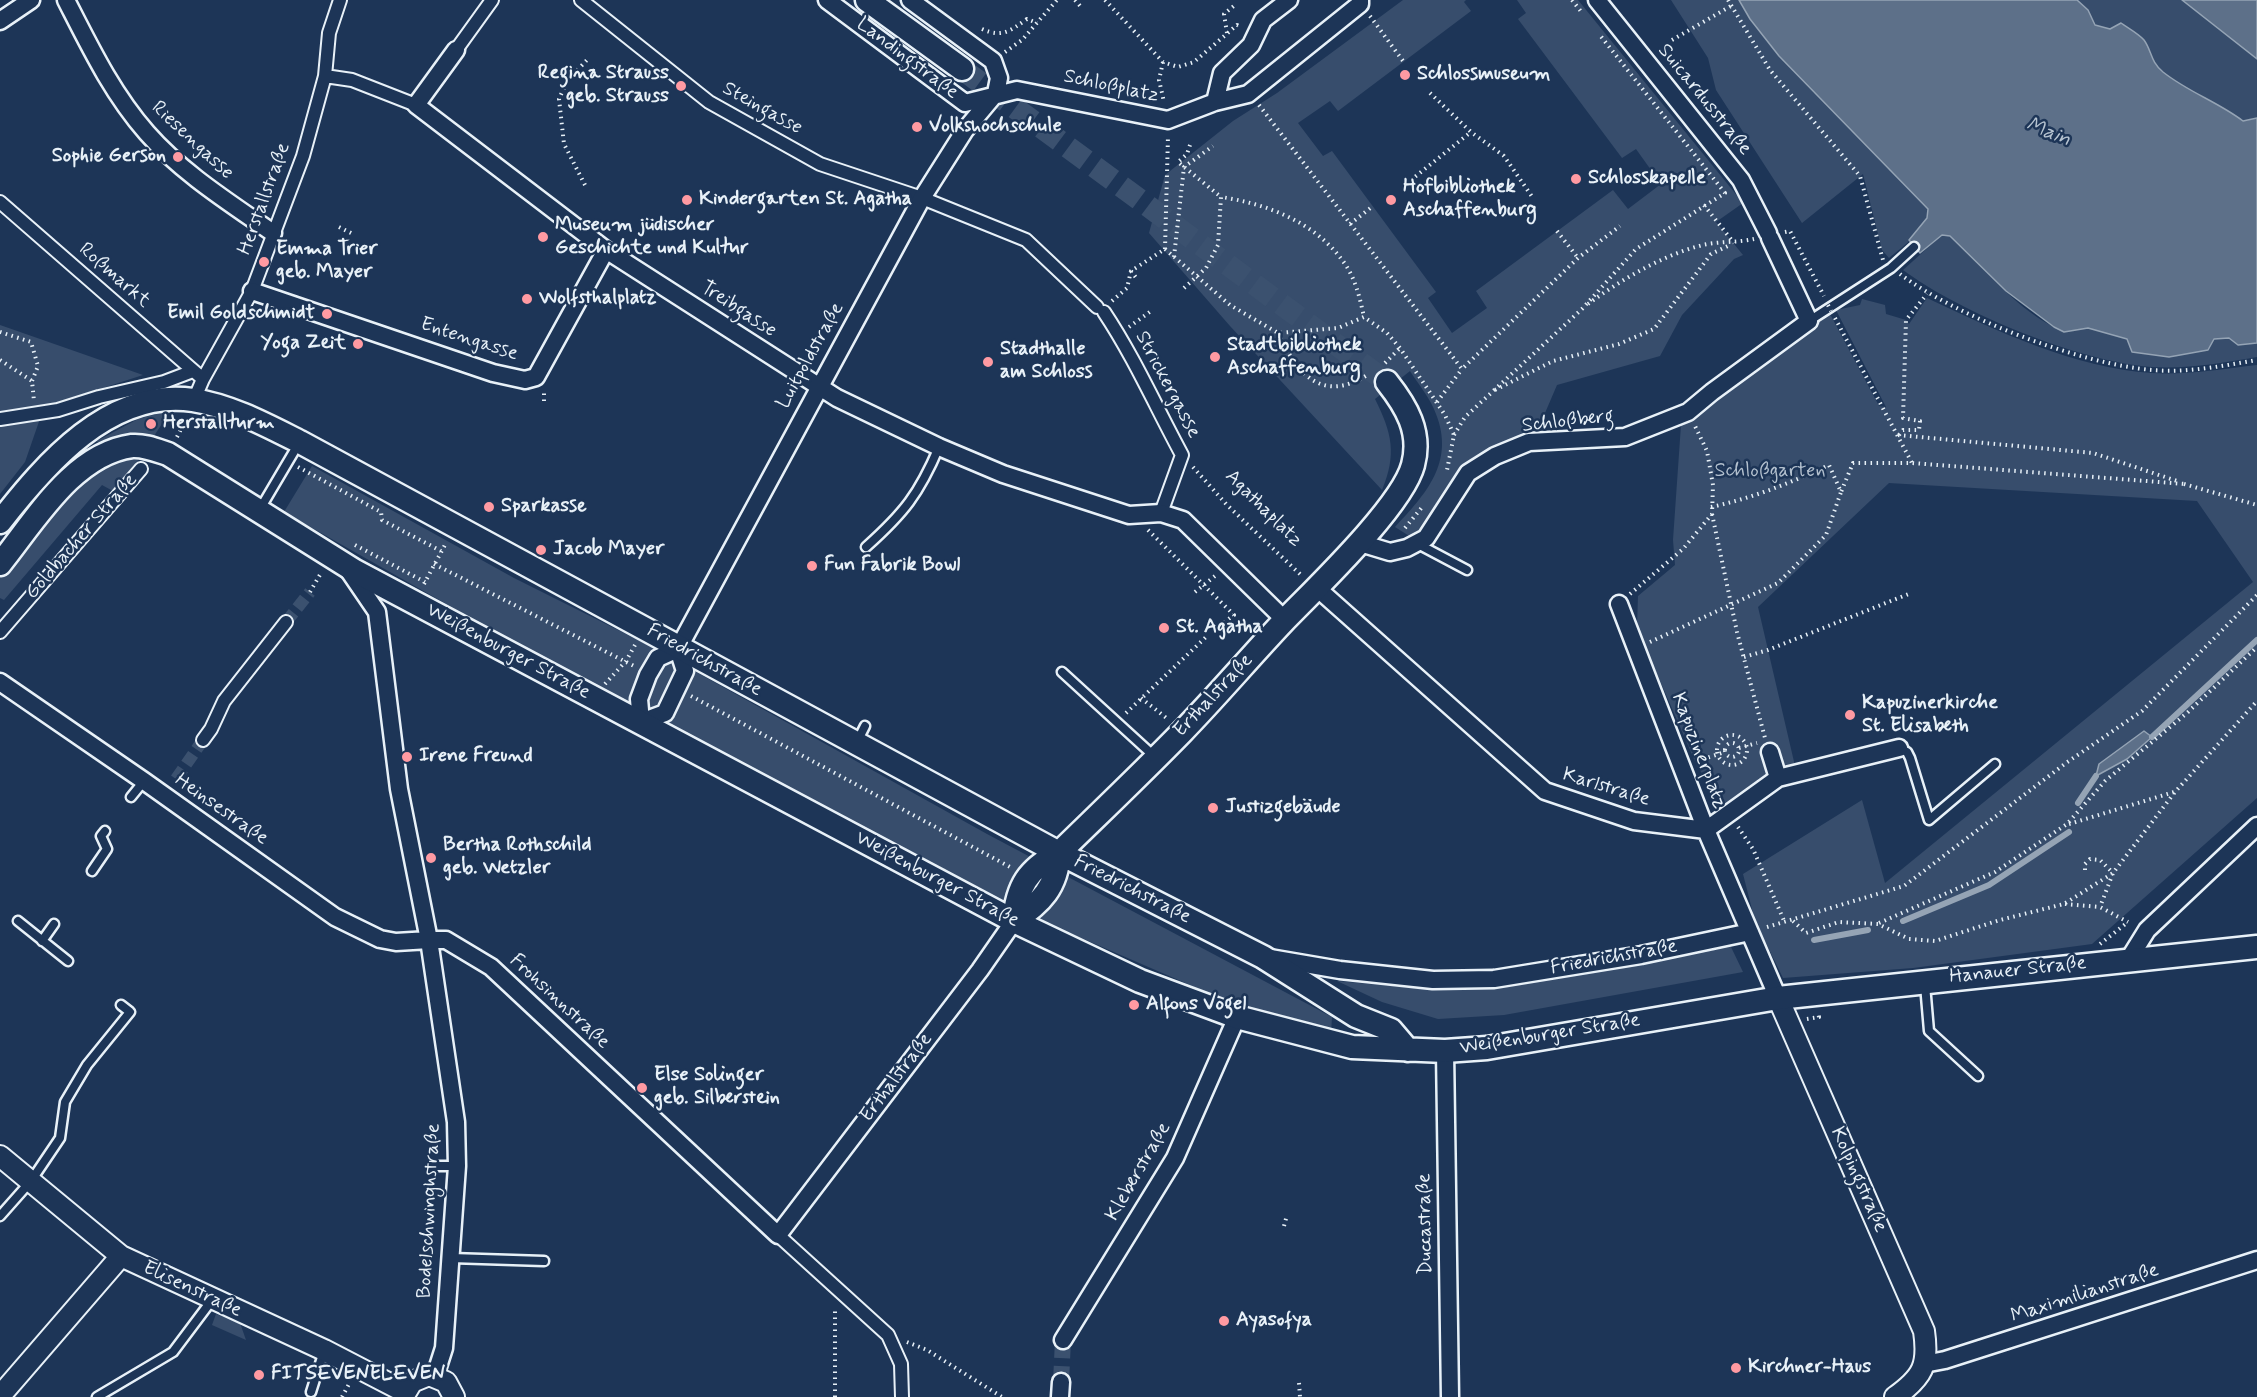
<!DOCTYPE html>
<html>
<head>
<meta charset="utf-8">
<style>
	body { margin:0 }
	canvas { display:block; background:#1d3557 }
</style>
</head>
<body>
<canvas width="2257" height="1397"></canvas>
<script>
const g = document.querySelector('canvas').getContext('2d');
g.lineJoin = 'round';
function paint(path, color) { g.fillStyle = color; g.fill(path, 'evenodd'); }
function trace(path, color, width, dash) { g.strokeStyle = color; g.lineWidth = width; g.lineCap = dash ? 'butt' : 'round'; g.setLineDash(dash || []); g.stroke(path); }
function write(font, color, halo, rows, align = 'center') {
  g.font = font + ' Mynerve,sans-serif'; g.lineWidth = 5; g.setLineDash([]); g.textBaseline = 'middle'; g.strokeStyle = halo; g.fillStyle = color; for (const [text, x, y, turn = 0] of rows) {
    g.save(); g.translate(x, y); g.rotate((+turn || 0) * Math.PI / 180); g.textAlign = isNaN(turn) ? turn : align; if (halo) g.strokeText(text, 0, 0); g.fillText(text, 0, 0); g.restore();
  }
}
const green = new Path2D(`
	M1403 0H1466L1464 2 1471 11 1338 111 1330 101 1298 123 1323 156 1332 151 1436 292 1428 298 1452 333 1487 308 1476 291 1613 190 1628 209 1661 184 1636 149 1622 158 1518 19 1526 13 1517 0H1578L1743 203 1716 222 1743 255 1734 259 1682 315 1660 356 1557 385 1542 420 1482 459 1414 539 1395 527C1426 494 1455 462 1436 414 1431 399 1418 384 1410 371L1375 399C1392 433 1397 454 1382 490L1230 326 1149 233 1165 175 1233 121 1277 93Z
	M1671 0H1739L1750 19 1779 56 1928 209C1930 228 1902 247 1889 258L1882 250 1863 174 1802 223 1716 90 1708 58Z
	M2077 0H2182L2257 59V118L2243 121C2216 101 2174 87 2153 62 2149 56 2147 47 2144 40L2095 25 2088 10Z
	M1942 235 1950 236C1984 266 2018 313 2061 330 2068 333 2079 327 2088 328 2113 330 2138 344 2160 355L2214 339 2229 338 2238 345 2257 343V357C2222 363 2188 369 2152 367 2080 362 1961 313 1903 270Z
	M1927 298C1997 331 2074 368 2152 373 2187 375 2223 369 2257 365V798L2092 944 1913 968 1783 978 1755 921 1743 874 1862 800 1885 883 2253 582 2197 501 1889 483 1758 607 1795 766 1729 814 1697 766 1637 628 1638 596 1675 565 1673 540 1681 425 1830 314 1879 406 1886 407 1836 310 1860 305 1862 299 1885 305 1886 314 1906 320 1909 324Z
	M0 325 143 375 44 407 25 462 0 494Z
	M171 410 154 436 118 438 99 445 97 441 138 419Z
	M126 460H138L113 491 102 485 4 600 0 598V578L69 496 94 473Z
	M312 466 514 578 644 643 987 834 1332 1017 1331 1033 1276 1018 1204 991 1056 927 616 700 284 512Z
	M1731 947 1743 972 1504 1015 1438 1019 1382 1002 1337 981 1436 990 1496 986Z
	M216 1314 240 1323 246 1340 212 1325Z`);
const water = new Path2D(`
	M1739 0H2077L2088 10 2095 25 2110 29 2121 23C2128 28 2139 34 2144 40 2152 51 2150 61 2163 72 2188 92 2218 102 2243 121L2257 118V343L2238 345 2229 338 2214 339 2208 350 2169 357 2132 352 2127 339 2088 328 2064 332 2054 327 2006 291 1950 236 1942 235 1920 253 1909 240 1927 218 1928 209 1779 56 1750 19Z
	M2182 0H2257V59Z
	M2144 731 2152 737 2127 759 2096 776 2099 764Z`);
const stream = new Path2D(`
	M2152 737 2257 640
	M2078 803 2096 776
	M1903 921 1989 885 2069 832
	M1814 940 1868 930`);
const pedestrianTunnel = new Path2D(`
	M286 622 310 592
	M176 779 203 740`);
const minorTunnel = new Path2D(`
	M1061 1382 1063 1340`);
const secondaryTunnel = new Path2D(`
	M962 69 1387 382`);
const path = new Path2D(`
	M1075 0 1081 7
	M1105 0 1163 62 1178 67 1194 62 1237 25 1241 27
	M1572 0 1583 14
	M1728 0 1770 70 1860 176 1883 260
	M1370 16 1403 61
	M982 29C1002 38 1010 31 1027 19L1037 23
	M1227 33 1224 14 1235 5
	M1672 40 1731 6
	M1005 52 1022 40 1057 0
	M1163 62 1159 80 1164 102
	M1430 93 1471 132 1504 156 1533 198
	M1259 105 1462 369 1578 258 1620 226
	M1190 145 1187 154 1178 162 1221 197
	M1406 184 1471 132
	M585 185 564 144 559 99 567 81 587 60
	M1704 205 1734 243
	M1350 224 1373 206
	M339 227 353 234
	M1557 231 1578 258
	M1785 232 1790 231 1824 296
	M1165 249 1230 305 1278 333 1338 328 1364 317 1387 333 1400 348 1445 415 1454 435 1447 470
	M1165 249 1168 136
	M1174 257 1184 167 1213 146
	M1131 271 1137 279
	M1900 274C1957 317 2080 364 2152 370 2187 373 2222 366 2257 360
	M1184 288 1206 268 1218 245 1221 197C1268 204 1317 223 1345 264 1356 280 1360 299 1364 317
	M1112 301 1127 288 1131 271 1165 249
	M1588 304C1621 280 1659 257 1699 246 1716 241 1736 243 1754 239
	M1835 318 1912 463
	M1129 327 1151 311
	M0 332 31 342 38 366 32 381
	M1278 333C1298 375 1322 404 1369 374
	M0 360 32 381 34 401
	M1385 363 1400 348
	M1495 390 1553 361 1619 344 1654 329 1711 254 1730 245
	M544 401V390
	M1437 402 1462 369
	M1454 435 1465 417 1582 309 1636 249 1725 193 1599 34
	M1898 435 2093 453 2177 481
	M1899 435 1903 430H1919L1920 421 1903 418 1906 320 1927 294
	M177 437 186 419
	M298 467 381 512 382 520 441 551
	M1193 467 1227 505 1302 576
	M2184 484 2257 505
	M1711 507C1753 498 1790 483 1829 465L1841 492 1853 463H1912L2185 484
	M1712 514 1737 632 1765 738
	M1405 528 1423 506
	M1148 530 1234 615 1222 624
	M355 545 425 582
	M434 564 634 666
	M424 584 446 543
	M310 592 321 573
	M1195 592 1215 576
	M1630 594 1683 549 1712 514 1713 485 1707 451 1695 426
	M1650 642 1778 583 1826 535 1841 492
	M1744 657 1768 650 1911 593
	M605 684 626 661 635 645
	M691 696 1012 868
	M1141 698 1169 720
	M1126 713 1206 637
	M1717 750a15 15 0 1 1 30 0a15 15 0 1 1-30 0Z
	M1725 750a7 7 0 1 1 14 0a7 7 0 1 1-14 0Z
	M1739 748 1757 743
	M1697 761 1725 752
	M2069 824 2174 792
	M1738 827 1753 849 1785 923
	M2085 870V864L2090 859 2100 860 2113 873 2100 907
	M2065 904 2100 907 2128 922
	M1793 921 1806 933 1839 922 1878 924 1909 939 1935 941 2000 920 2064 904 2113 873 2175 792 2257 701
	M1879 923 1995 872 2067 824 2105 781 2187 713 2257 647
	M1767 927 1904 886 2066 763 2142 711 2257 595
	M2100 944 2128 922
	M1807 1019 1819 1017 1818 1012
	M1284 1226 1287 1215
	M907 1342 927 1350 1002 1397
	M1299 1383 1300 1397
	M342 1397 349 1384
	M835 1397V1308`);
const service = new Path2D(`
	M1809 321 1891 268 1914 247
	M260 509 299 443
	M1416 543 1467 570
	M866 547C904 513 919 494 939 447
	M1062 672 1155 757
	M857 742 865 726
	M1899 748 1907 752 1910 758 1929 820 1995 764
	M131 797 144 781
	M92 871 107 849 101 836 105 831
	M18 921 68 961
	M42 941 54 924
	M1925 985 1929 1031 1978 1076
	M435 1166H457
	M0 1216 31 1181 60 1138 65 1102 87 1065 130 1012 121 1005
	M451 1258 544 1261
	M311 1392 324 1351
	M97 1397 173 1352 212 1300`);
const pedestrian = new Path2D(`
	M581 0 709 102 820 164 922 198 1026 240 1097 307
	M456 50 492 0
	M325 76 352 80 416 105
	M0 202 203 379
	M1104 312C1134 357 1156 407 1182 455L1161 513
	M194 400 203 379 252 291 303 156 325 76 329 33 340 0
	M0 419 58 410 99 397 164 382 193 371
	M0 632 141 469
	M203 740 211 729 224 701 286 622
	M778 1235 888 1335 901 1364 902 1397`);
const minor = new Path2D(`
	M66 0C90 47 112 93 147 133 182 173 230 203 273 233
	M827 0 965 103
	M1597 0 1741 180 1768 233
	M0 21 31 0
	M456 50 416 105 606 250 837 398 939 447 1003 474 1129 515 1161 513 1183 520 1285 620
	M1215 102 1222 73 1251 45 1263 20 1289 0
	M965 103 1017 90 1168 120 1215 102 1248 94 1360 4V0
	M252 291 493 373 525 380 536 377 606 250
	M1357 542 1390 552 1407 548 1426 538 1468 473 1495 456 1529 442 1625 437 1688 412 1712 392 1809 321 1770 238
	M347 568 377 612 399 789 429 940H446L491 967 778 1235 980 970 1014 921
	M1317 588 1545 791 1634 821 1706 830
	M1619 604 1706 830 1778 998
	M678 649 685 671 665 713 641 722 639 699 648 675 658 658 678 649 922 198 965 130 996 93 999 78 993 61 910 0
	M0 682 144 781 335 917 380 939 396 942 429 940 456 1122 457 1166 444 1348 435 1376
	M1778 778 1899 748
	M1706 830 1778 778 1770 752
	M1270 958 1340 970 1433 980 1494 979 1641 955 1750 932
	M2129 959 2147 930 2257 826
	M1445 1051 1450 1397
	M1063 1340 1175 1158 1237 1017
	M1924 1364 1945 1360 2257 1260
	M1060 1397 1061 1382`);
const tertiary = new Path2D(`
	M1778 998 1924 1331C1929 1365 1923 1377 1895 1397
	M0 1156 121 1256 324 1350 405 1392
	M0 1396 121 1256
	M403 1397 412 1382 429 1375 446 1382 454 1397`);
const secondary = new Path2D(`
	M867 0 962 69
	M0 522C45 464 110 388 193 400 231 406 266 425 300 442L1059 853 1263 957 1356 1016 1391 1030 1408 1050
	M0 564C34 522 73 454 132 446 144 445 156 450 168 454L355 571 1014 921 1140 981 1237 1017 1352 1047 1445 1051 1487 1048 1778 998 2257 947
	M1014 921C1017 886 1028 869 1059 853 1100 813 1142 773 1182 732 1217 696 1249 658 1284 621 1316 588 1402 506 1413 465 1422 432 1406 406 1387 382
	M1014 921C1041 903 1057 887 1059 853`);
const pathBridge = new Path2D(`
	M1828 305 1831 311`);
const markers = [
	[1405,75,6,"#ff9aa2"],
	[681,86,6,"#ff9aa2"],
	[917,127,6,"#ff9aa2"],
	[178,157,6,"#ff9aa2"],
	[1576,179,6,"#ff9aa2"],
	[687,200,6,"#ff9aa2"],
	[1391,200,6,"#ff9aa2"],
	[543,237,6,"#ff9aa2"],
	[264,262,6,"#ff9aa2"],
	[527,299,6,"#ff9aa2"],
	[327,314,6,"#ff9aa2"],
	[358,344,6,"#ff9aa2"],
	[1215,357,6,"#ff9aa2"],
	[988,362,6,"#ff9aa2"],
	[151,424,6,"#ff9aa2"],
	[489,507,6,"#ff9aa2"],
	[541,550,6,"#ff9aa2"],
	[812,566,6,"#ff9aa2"],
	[1164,628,6,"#ff9aa2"],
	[1850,715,6,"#ff9aa2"],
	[407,757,6,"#ff9aa2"],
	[1213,808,6,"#ff9aa2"],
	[431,858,6,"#ff9aa2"],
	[1134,1005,6,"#ff9aa2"],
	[642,1088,6,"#ff9aa2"],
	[1224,1321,6,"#ff9aa2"],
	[1736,1368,6,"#ff9aa2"],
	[259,1375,6,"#ff9aa2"]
];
const streetNames = [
	["Landingstraße",907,59,37],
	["Schloßplatz",1111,87,12],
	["Suicardusstraße",1704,100,51],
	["Steingasse",762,109,29],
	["Riesengasse",192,141,43],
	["Herstallstraße",265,199,-70],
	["Roßmarkt",114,276,41],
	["Treibgasse",738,310,33],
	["Entengasse",469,340,18],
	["Luitpoldstraße",811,356,-61],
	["Strickergasse",1167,385,62],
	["Schloßberg",1568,422,-6],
	["Agathaplatz",1263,509,45],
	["Goldbacher Straße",82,537,-49],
	["Weißenburger Straße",508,652,28],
	["Friedrichstraße",704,661,29],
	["Erthalstraße",1214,696,-47],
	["Kapuzinerplatz",1698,751,69],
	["Karlstraße",1606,788,17],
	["Heinsestraße",221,810,35],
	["Weißenburger Straße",937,880,28],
	["Friedrichstraße",1132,890,27],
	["Friedrichstraße",1614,958,-10],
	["Hanauer Straße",2018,971,-6],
	["Frohsinnstraße",559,1002,43],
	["Weißenburger Straße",1550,1035,-9],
	["Erthalstraße",897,1078,-53],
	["Kleberstraße",1139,1172,-60],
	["Kolpingstraße",1858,1180,66],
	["Bodelschwinghstraße",430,1211,-87],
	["Duccastraße",1426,1224,-91],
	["Elisenstraße",192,1290,25],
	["Maximilianstraße",2085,1294,-18]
];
const poiNames = [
	["Regina Strauss",669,74,"right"],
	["geb. Strauss",669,97,"right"],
	["Schlossmuseum",1417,75],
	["Volkshochschule",929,127],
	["Sophie Gerson",166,157,"right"],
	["Schlosskapelle",1588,179],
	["Hofbibliothek",1403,188],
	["Aschaffenburg",1403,211],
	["Kindergarten St. Agatha",699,200],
	["Museum jüdischer",555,226],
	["Geschichte und Kultur",555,249],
	["Emma Trier",276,250],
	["geb. Mayer",276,273],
	["Wolfsthalplatz",539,299],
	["Emil Goldschmidt",315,314,"right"],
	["Yoga Zeit",346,344,"right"],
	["Stadtbibliothek",1227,346],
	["Aschaffenburg",1227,369],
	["Stadthalle",1000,350],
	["am Schloss",1000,373],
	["Herstallturm",163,424],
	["Sparkasse",501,507],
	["Jacob Mayer",553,550],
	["Fun Fabrik Bowl",824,566],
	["St. Agatha",1176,628],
	["Kapuzinerkirche",1862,704],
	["St. Elisabeth",1862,727],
	["Irene Freund",419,757],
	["Justizgebäude",1225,808],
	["Bertha Rothschild",443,846],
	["geb. Wetzler",443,869],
	["Alfons Vogel",1146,1005],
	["Else Solinger",654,1076],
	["geb. Silberstein",654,1099],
	["Ayasofya",1236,1321],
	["Kirchner-Haus",1748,1368],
	["FITSEVENELEVEN",271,1375]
];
const parkNames = [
	["Schloßgarten",1770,472]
];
const waterNames = [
	["Main",2048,133,22]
];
paint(green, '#374d6c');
paint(water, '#5d7089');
trace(water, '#95a4b5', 1.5);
trace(stream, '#95a4b5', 6);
trace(pedestrianTunnel, '#3b516f', 12, [12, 6]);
trace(minorTunnel, '#3b516f', 16, [16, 8]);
trace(secondaryTunnel, '#3b516f', 22, [22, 11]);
trace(service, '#e8f1f8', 13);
trace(pedestrian, '#e8f1f8', 16);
trace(minor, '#e8f1f8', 21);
trace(tertiary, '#e8f1f8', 24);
trace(secondary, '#e8f1f8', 27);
trace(path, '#e8f1f8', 4, [1.5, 4.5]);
trace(service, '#1d3557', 8);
trace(pedestrian, '#1d3557', 12);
trace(minor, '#1d3557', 16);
trace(tertiary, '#1d3557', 20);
trace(secondary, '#1d3557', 22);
trace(pathBridge, '#e8f1f8', 4, [1.5, 4.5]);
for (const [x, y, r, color] of markers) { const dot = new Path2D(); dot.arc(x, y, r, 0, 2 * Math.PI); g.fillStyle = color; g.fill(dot); trace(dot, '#1d3557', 2); }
write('20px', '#e8f1f8', '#1d3557', streetNames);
write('bold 20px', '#e8f1f8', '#1d3557', poiNames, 'left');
write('20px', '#b3c0ce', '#1d3557', parkNames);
write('italic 21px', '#b7c4d1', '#1d3557', waterNames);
</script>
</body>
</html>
